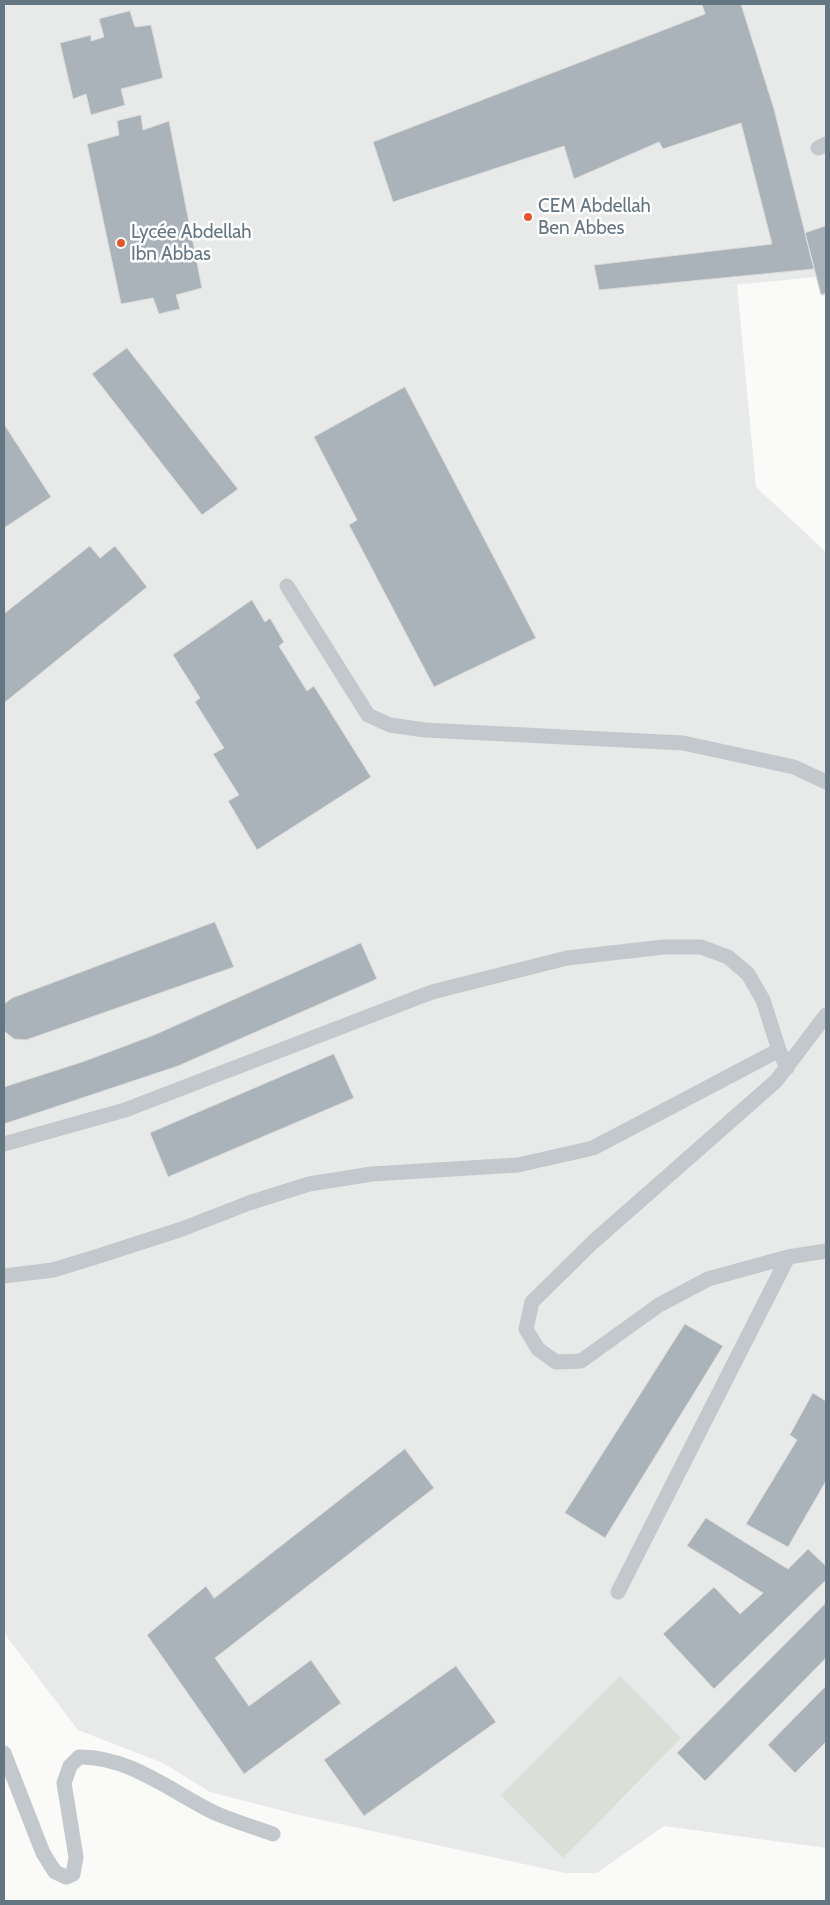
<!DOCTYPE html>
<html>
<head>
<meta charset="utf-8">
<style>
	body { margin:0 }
	#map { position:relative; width:830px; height:1905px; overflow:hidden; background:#fafaf8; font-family:Cabin,sans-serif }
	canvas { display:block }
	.frame { position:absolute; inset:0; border:5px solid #657683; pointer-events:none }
</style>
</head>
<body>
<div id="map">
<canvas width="830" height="1905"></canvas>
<div class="frame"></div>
</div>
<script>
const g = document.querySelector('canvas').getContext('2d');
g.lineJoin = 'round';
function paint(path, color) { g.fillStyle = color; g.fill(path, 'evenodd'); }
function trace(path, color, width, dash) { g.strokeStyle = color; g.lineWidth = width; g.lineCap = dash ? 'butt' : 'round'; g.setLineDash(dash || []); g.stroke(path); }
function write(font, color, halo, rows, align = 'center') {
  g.font = font + ' Cabin,sans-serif'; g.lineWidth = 5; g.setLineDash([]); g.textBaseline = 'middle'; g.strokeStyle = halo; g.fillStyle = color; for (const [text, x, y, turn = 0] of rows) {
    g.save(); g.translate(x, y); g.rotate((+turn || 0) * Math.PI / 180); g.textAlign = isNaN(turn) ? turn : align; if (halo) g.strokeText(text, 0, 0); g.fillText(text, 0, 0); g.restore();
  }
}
const built = new Path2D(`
	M4 4H826V298L821 295 817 277 712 287 737 285 756 487 826 552V1848L664 1826 597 1873H565L299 1815 210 1792 163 1763 78 1730 4 1633Z`);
const green = new Path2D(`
	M620 1676 681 1738 563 1858 501 1795Z`);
const building = new Path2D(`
	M702 4H741L774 109 814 269 599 290 594 265 772 244 741 123 663 149 659 142 574 179 564 146 393 202 373 142 705 14Z
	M130 11 135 27 151 25 163 78 121 89 125 105 91 115 86 94 73 99 60 43 91 35V41L104 37 99 19Z
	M141 115 143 130 169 121 202 288 176 295 180 309 159 314 153 298 121 304 87 144 119 135 117 121Z
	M826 226V293L821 295 805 233Z
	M127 348 238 489 202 515 92 374Z
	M405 387 536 638 434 687 349 525 357 520 314 437Z
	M4 424 51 497 4 528Z
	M90 546 100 558 115 546 147 587 4 703V614Z
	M252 600 265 622 270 618 284 642 279 646 307 691 314 686 371 777 257 850 228 801 239 795 213 754 224 748 195 702 200 698 173 655Z
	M215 922 234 967 26 1040 14 1039 4 1031V1004L12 998Z
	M361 943 377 979 178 1066 4 1124V1087L82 1062 154 1035Z
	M334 1054 354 1098 168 1177 150 1133Z
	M685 1324 723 1346 605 1538 565 1513Z
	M813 1393 826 1401V1481L788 1547 746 1524 797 1440 790 1435Z
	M405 1449 434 1488 215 1658 249 1706 311 1660 341 1703 244 1774 147 1635 206 1586 214 1598Z
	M706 1518 788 1569 808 1549 826 1566V1580L714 1689 663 1634 714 1587 740 1614 763 1593 687 1546Z
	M826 1603V1658L705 1781 677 1753Z
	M456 1666 496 1722 364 1816 324 1760Z
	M826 1686V1742L795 1773 768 1745Z`);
const service = new Path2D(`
	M818 148 826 144
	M287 586 368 715 390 725 425 730 683 743 794 767 826 782
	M826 1015 776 1081 593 1242 532 1302 526 1329 538 1349 556 1362 581 1361 659 1305 708 1279 788 1257 826 1251
	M4 1144 125 1110 432 992 567 958 664 947H701L728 957 748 974 763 1000 779 1050 787 1068
	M4 1276 53 1270 102 1255 182 1229 249 1203 309 1184 372 1174 518 1165 593 1148 779 1050
	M618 1592 788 1257
	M4 1753 43 1853 55 1872 66 1877 73 1874 76 1857 64 1783 70 1766 79 1757C129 1756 172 1792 215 1813 233 1821 254 1827 273 1834`);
const markers = [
	[528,217,5,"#e4572e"],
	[121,243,5,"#e4572e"]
];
const poiNames = [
	["CEM Abdellah",538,206],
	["Ben Abbes",538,228],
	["Lycée Abdellah",131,232],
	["Ibn Abbas",131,254]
];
paint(built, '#e8e9e9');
paint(green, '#dadfd7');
paint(building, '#aab3b9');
trace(building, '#dcdcda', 1);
trace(service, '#c3c8cc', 15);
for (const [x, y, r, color] of markers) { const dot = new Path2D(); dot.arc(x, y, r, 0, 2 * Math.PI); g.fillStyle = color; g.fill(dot); trace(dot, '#fff', 2); }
write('19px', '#657683', '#fff', poiNames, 'left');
</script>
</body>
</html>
